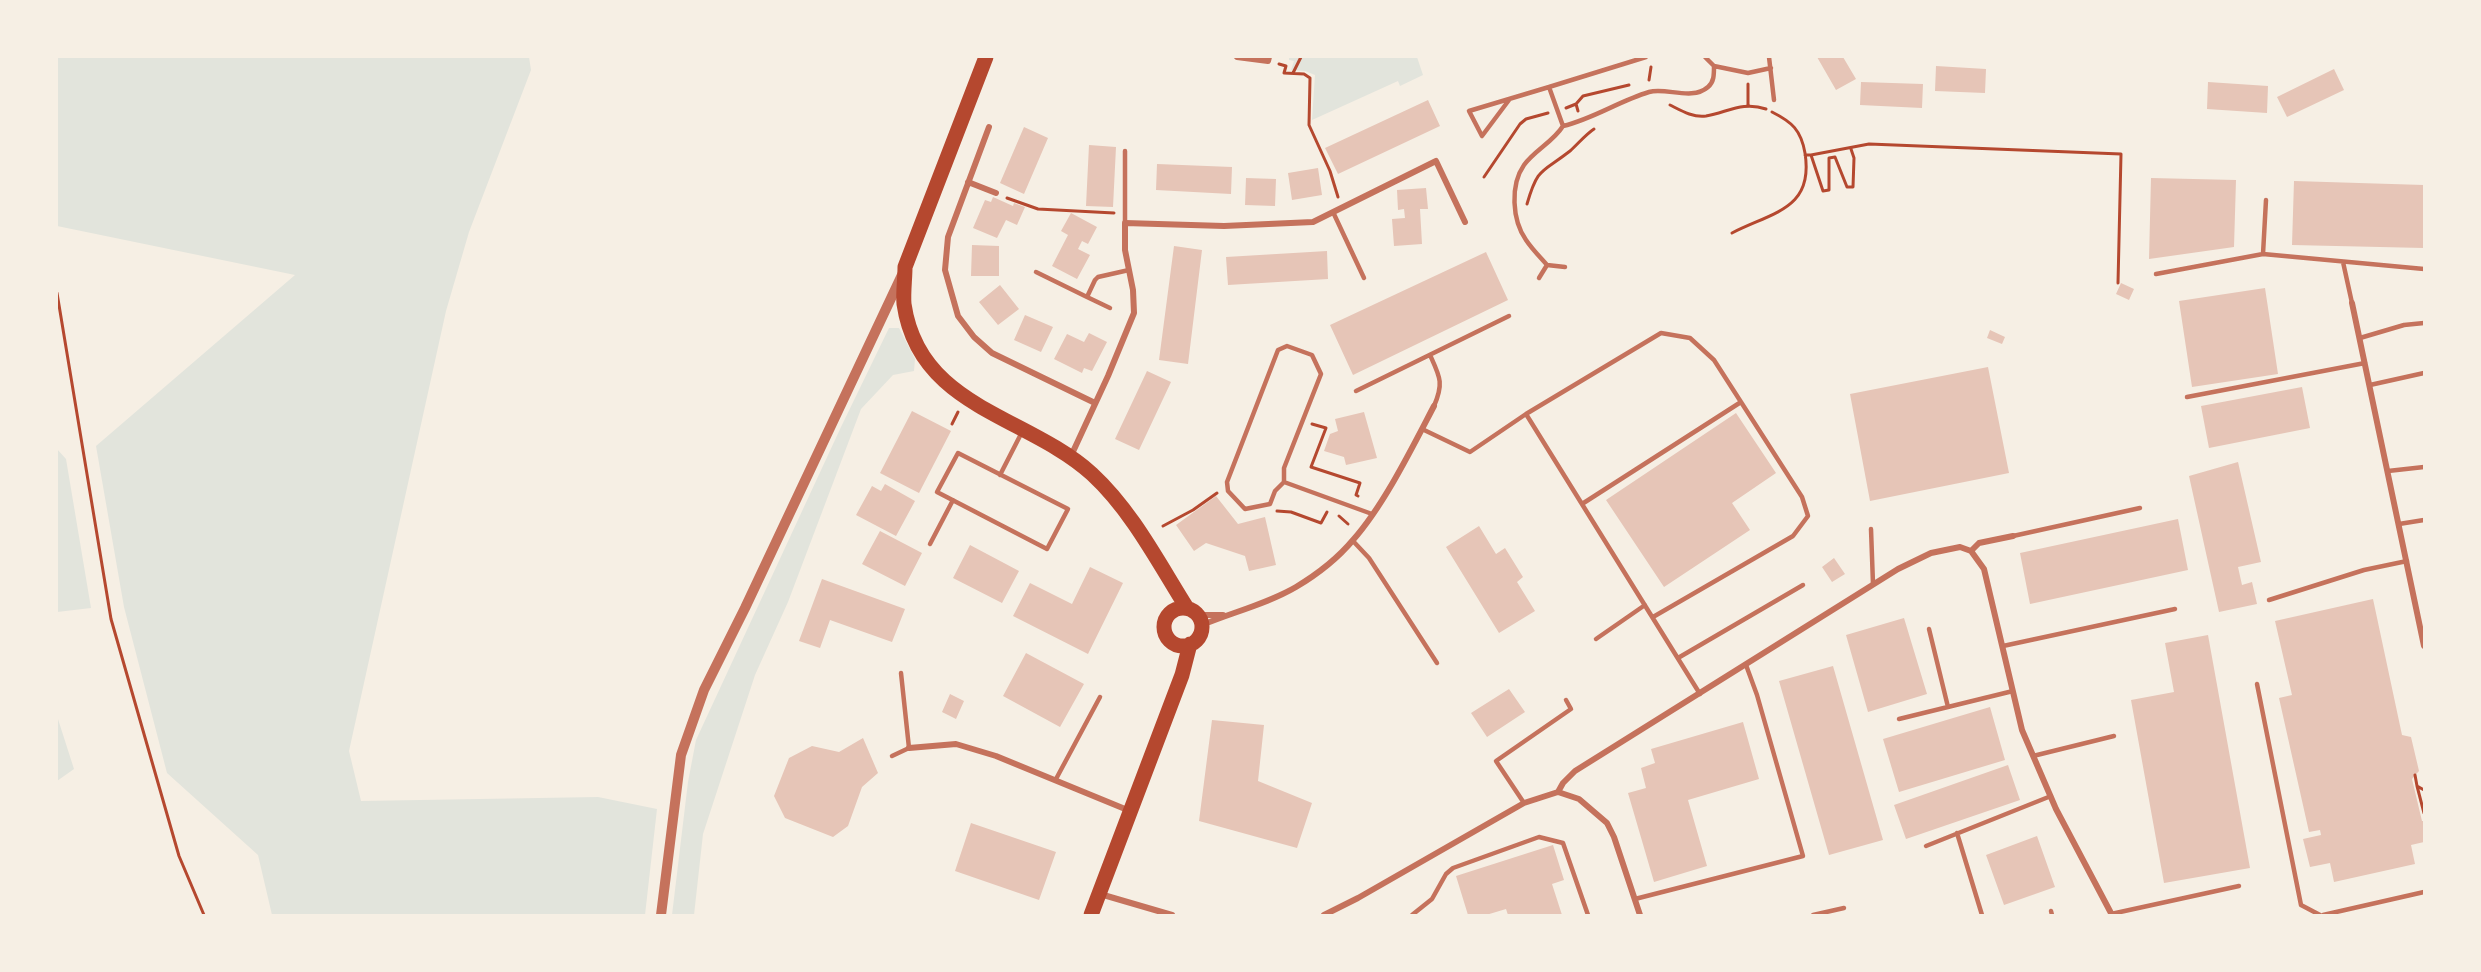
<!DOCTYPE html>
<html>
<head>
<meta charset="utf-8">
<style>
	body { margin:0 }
	#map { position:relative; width:2481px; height:972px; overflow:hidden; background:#f6efe4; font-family:Jost,sans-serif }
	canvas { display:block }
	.frame { position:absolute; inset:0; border:58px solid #f6efe4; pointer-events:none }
</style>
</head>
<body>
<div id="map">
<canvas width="2481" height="972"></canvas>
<div class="frame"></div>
</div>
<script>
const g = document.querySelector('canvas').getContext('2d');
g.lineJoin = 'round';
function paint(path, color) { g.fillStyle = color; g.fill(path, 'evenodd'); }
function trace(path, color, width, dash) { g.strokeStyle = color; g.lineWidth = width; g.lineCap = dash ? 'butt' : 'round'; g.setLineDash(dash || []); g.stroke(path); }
const green = new Path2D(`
	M57 57H529L531 70 469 232 446 311 349 751 361 801 598 797 657 809 645 915H272L258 855 167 773 124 607 96 446 295 275 57 226Z
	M1289 57H1417L1423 75 1400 86 1398 81 1312 120 1315 75 1305 71 1291 70 1294 61 1289 60Z
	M889 328H899L915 359 914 371 893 375 861 409 788 602 755 675 703 834 694 915H672L688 782 696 740 841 427Z
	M57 449 66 459 91 608 57 612Z
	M57 716 74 769 57 781Z`);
const building = new Path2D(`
	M1817 57H1843L1856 79 1836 90Z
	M1936 66 1986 69 1985 93 1935 91Z
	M2334 69 2344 90 2287 117 2277 97Z
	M1861 82 1923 84 1922 108 1860 105Z
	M2208 82 2268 86 2267 113 2207 109Z
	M1428 100 1440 126 1338 174 1325 148Z
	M1024 127 1048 138 1024 194 1000 183Z
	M1089 145 1116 147 1113 207 1086 206Z
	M1157 164 1232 167 1231 194 1156 190Z
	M1318 168 1322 195 1292 200 1288 173Z
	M1246 178 1276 179 1275 206 1245 205Z
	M2151 178 2236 180 2234 247 2149 259Z
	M2294 181 2424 185V248L2292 245Z
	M1426 188 1428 209H1420L1422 244 1394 246 1392 219 1405 218 1404 209 1398 210 1397 190Z
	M993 197 1013 206 1014 203 1025 207 1017 225 1006 220 997 238 973 228 985 200 991 202Z
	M1071 213 1097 227 1088 244 1082 241 1078 249 1090 255 1077 279 1052 266 1068 235 1061 231Z
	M972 245 999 246V276H971Z
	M1174 246 1202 250 1188 364 1159 360Z
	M1327 251 1328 279 1228 285 1226 257Z
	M1486 252 1508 300 1353 375 1330 325Z
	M2121 283 2134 289 2129 300 2116 294Z
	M1000 285 1019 309 998 325 979 302Z
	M2265 288 2278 374 2192 387 2179 301Z
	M1025 315 1053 327 1041 352 1014 340Z
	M1990 330 2005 337 2002 344 1987 338Z
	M1089 333 1107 342 1092 371 1084 368 1082 373 1054 359 1067 334 1084 342Z
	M1988 367 2009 473 1870 501 1850 394Z
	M1147 371 1171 382 1139 450 1115 439Z
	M2302 387 2310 428 2209 448 2201 406Z
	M912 411 951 431 919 493 880 473Z
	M1364 412 1377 458 1346 465 1344 457 1324 451 1330 434 1338 431 1335 419Z
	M1736 413 1776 473 1732 503 1750 530 1664 587 1606 500Z
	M2238 462 2261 562 2238 567 2242 585 2252 582 2257 604 2219 612 2189 476Z
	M885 484 915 501 896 536 856 515 872 486 881 491Z
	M1216 496 1238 524 1265 517 1276 565 1249 571 1245 556 1206 543 1194 551 1176 525Z
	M2178 519 2188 570 2030 604 2020 553Z
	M1479 526 1496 554 1505 548 1523 577 1517 582 1535 611 1499 633 1446 547Z
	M880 531 922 553 905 586 862 564Z
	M970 545 1019 571 1002 603 953 578Z
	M1834 558 1845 574 1832 582 1822 567Z
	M1090 567 1123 583 1088 654 1013 616 1030 583 1072 604Z
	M822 579 905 609 892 642 830 620 820 648 799 641Z
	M2373 599 2402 735 2411 737 2419 771 2412 779 2422 821H2424V842L2411 845 2415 864 2334 882 2330 863 2310 867 2303 839 2321 835 2320 830 2309 832 2279 698 2292 695 2275 621Z
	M1904 618 1927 694 1868 712 1846 635Z
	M2208 635 2250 868 2164 883 2131 700 2174 692 2165 643Z
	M1026 653 1084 684 1060 727 1003 696Z
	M1833 666 1883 840 1829 855 1779 681Z
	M1509 689 1525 712 1487 737 1471 713Z
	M950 694 964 701 956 719 942 712Z
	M1990 707 2005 760 1899 792 1883 739Z
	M1212 720 1264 725 1258 781 1312 803 1297 848 1199 821Z
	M1743 722 1759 779 1688 800 1707 866 1654 882 1628 793 1646 788 1641 768 1655 763 1651 749Z
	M863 738 878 773 862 787 848 826 833 837 785 818 774 796 789 758 812 746 839 752Z
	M2008 765 2020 800 1906 839 1894 805Z
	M971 823 1056 852 1039 900 955 871Z
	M2037 836 2055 887 2004 905 1986 855Z
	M1553 845 1564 880 1552 884 1562 915H1508L1506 909 1486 915H1468L1456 876Z`);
const path = new Path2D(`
	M1279 64 1286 66 1284 73 1304 74 1310 78 1309 125 1330 171 1338 197
	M1293 73 1301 57
	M1649 80 1651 67
	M1748 84V105
	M1670 105C1680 110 1693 118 1706 116 1728 112 1743 101 1766 109
	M1566 108 1576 104
	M1578 111 1576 104 1583 96 1629 85
	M1805 155H1811L1823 191 1829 190V158L1835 157 1847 187H1853L1854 158 1851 149
	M1811 155 1869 144 2121 154 2118 283
	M1484 177 1520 124 1526 119 1548 113
	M1007 198 1038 209 1114 213
	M1527 204C1538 166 1542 173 1570 151 1578 144 1585 135 1594 129
	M1732 233C1773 212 1814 209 1805 153 1801 130 1792 122 1772 112
	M57 293 111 619 179 856 204 915
	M952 424 958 412
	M1312 424 1326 428 1311 467 1360 483 1356 495 1358 496
	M1277 511 1291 512 1321 523 1327 512
	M1339 516 1348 524
	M1163 526 1193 510 1217 493
	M2415 775 2417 786 2424 790
	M2417 786 2424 813`);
const service = new Path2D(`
	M1646 57 1549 87 1563 126C1593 119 1619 101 1649 92 1666 87 1692 101 1708 87 1714 82 1714 75 1714 66
	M1705 57 1714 66
	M1769 57 1774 100
	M1714 66 1748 73 1771 68
	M1509 100 1482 136 1469 111 1549 87
	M1563 126C1553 142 1535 150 1524 165 1510 185 1512 220 1526 240 1532 249 1540 257 1547 265L1565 267
	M1333 212 1364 278
	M1125 223V151
	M2263 254 2266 200
	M2343 262 2352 303
	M1036 272 1087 297 1095 280 1098 277 1129 270
	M2156 274 2263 254 2424 269
	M1539 278 1547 265
	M1087 297 1110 308
	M2360 338 2404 325 2424 323
	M1430 355C1440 377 1444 383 1434 406
	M2370 385 2424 373
	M1356 391 1509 316
	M2187 397 2365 363
	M1526 414 1700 694
	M1422 429 1470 452 1526 414 1661 333 1690 338 1714 360 1802 497 1808 516 1793 536 1653 617
	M958 453 1068 509 1047 549 937 492Z
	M2388 471 2424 467
	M1000 475 1022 432
	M1284 482 1275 491 1270 504 1245 509 1228 491 1227 482 1278 350 1287 346 1312 355 1321 374 1284 468V482L1372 514
	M1582 504 1741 402
	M2399 524 2424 520
	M1871 529 1873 584
	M2013 536 2140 508
	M1353 541 1369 558 1437 663
	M930 544 953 500
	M2269 600 2364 570 2407 561
	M1929 629 1948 707
	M1596 639 1645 605
	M2003 646 2175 609
	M1678 658 1803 585
	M2257 684 2301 905 2320 915
	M1899 719 2013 691
	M892 756 909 748 901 673
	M2033 756 2114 736
	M1056 779 1100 697
	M1524 803 1496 761 1571 709 1566 700
	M1957 833 1982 915
	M1926 846 2051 796
	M1635 899 1803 856 1757 695 1746 665
	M2051 911 2052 915
	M2111 914 2239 886
	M1412 915 1432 899 1446 874 1453 868 1539 837 1563 843 1588 915
	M1813 915 1844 908
	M2323 915 2424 892`);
const minor = new Path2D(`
	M1237 57 1268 61 1269 57
	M989 127 948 237 945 270 958 316 974 337 992 353 1095 403
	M968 182 996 193
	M2352 303 2424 646
	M1071 456 1108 376 1134 313 1133 290 1125 250V223L1224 226 1313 222 1436 161 1465 222
	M1971 551 1979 543 2013 536
	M1198 615H1223
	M1202 625C1233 612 1267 604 1296 587 1316 575 1338 558 1353 540 1384 505 1412 448 1434 406
	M909 748 956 744 996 756 1130 811
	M1558 792 1563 783 1575 771 1898 569 1931 553 1960 547 1971 551 1984 569 2022 730 2056 809 2112 915
	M1100 894 1172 915
	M1324 915 1358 898 1524 803 1558 792 1579 799 1607 823 1614 837 1640 915`);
const tertiary = new Path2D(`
	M661 915 681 755 704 690 745 608 902 275`);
const trunk = new Path2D(`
	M986 57 905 267C905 279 903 292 904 304 919 408 1027 415 1092 474 1132 511 1158 562 1187 608
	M1164 627a19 19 0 1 1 38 0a19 19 0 1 1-38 0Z
	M1091 915 1182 675 1190 644`);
paint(green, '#e2e4dc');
paint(building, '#e6c5b7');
trace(path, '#b5482f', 3);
trace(service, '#c5725c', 4.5);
trace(minor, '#c5725c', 6);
trace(tertiary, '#c5725c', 10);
trace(trunk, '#b5482f', 15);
</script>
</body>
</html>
